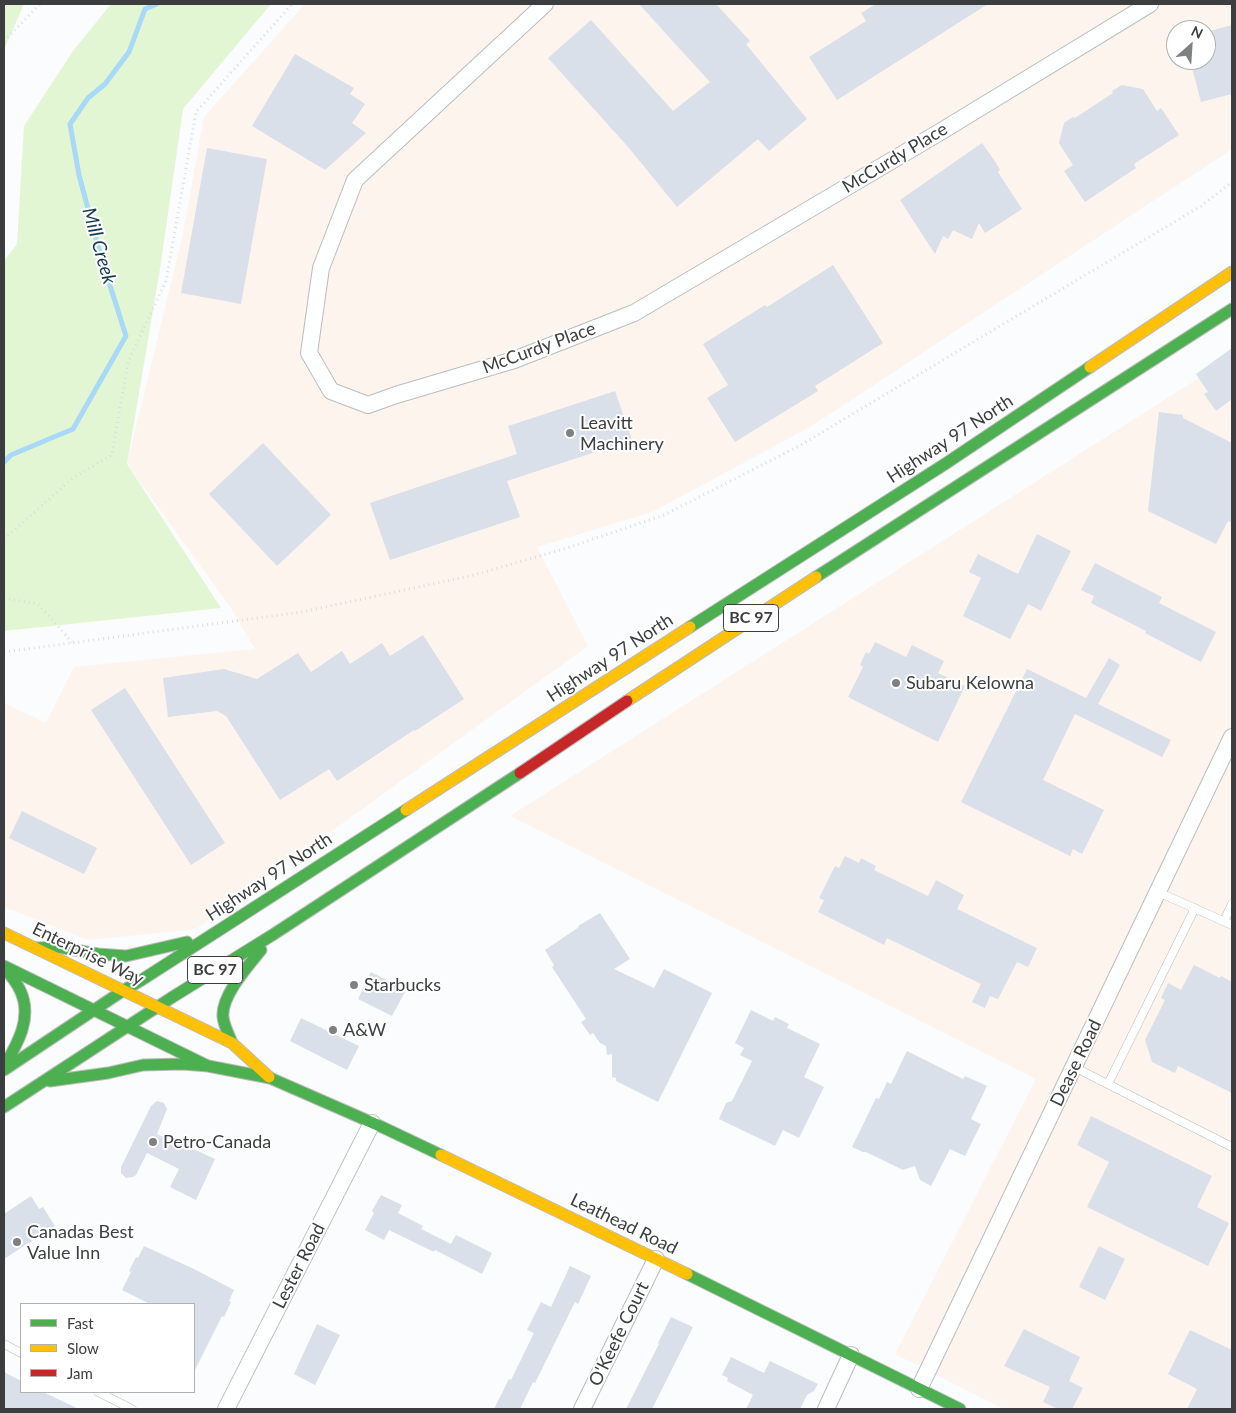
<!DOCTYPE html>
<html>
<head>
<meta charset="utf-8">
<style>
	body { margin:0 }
	#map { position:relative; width:1236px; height:1413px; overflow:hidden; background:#fafcfd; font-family:Lato,sans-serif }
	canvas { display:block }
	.frame { position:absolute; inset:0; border:5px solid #3c3d3e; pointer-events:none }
	.legend { position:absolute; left:20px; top:1303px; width:175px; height:90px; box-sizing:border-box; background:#fff; border:1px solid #b1b1b2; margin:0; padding:6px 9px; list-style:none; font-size:15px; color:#3c3d3e }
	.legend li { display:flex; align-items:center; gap:10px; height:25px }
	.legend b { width:25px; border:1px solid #b1b1b2 }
	.north { position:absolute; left:1166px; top:20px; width:50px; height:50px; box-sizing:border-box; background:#fff; border:1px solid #b1b1b2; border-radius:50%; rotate:26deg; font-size:14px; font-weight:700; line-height:20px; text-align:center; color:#3c3d3e }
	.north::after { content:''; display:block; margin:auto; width:18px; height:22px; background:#7e8081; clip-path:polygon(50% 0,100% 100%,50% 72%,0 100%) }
</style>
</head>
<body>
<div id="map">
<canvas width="1236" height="1413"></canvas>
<div class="frame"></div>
<ul class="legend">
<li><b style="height:6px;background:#4caf50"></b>Fast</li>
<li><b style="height:6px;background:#ffc107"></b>Slow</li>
<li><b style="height:6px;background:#c62828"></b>Jam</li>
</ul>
<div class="north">N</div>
</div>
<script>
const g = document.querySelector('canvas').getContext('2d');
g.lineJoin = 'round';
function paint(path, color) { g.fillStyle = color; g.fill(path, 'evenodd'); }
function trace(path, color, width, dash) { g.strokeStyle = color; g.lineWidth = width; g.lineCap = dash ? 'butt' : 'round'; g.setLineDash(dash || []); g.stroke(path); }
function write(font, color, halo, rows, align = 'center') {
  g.font = font + ' Lato,sans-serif'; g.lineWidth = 4; g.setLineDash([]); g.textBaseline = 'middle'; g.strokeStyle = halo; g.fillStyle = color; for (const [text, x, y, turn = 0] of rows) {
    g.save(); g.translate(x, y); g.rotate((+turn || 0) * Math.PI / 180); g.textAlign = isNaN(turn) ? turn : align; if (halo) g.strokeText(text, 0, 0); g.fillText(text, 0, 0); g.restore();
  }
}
const industrial = new Path2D(`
	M305 4H1232V149L810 427 652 512 537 547 588 646 196 929 88 940 4 907V703L46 723 74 667 255 649 230 607 127 464 183 234 204 117ZM1176 30H1206V60H1176Z
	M1232 357V1409H1004L895 1354 1036 1079 510 816Z`);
const green = new Path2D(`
	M4 4H24L4 50Z
	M111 4H271L183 109 160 269 127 464 221 608 4 631V261L17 244 24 126 73 51Z`);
const stream = new Path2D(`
	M4 462 11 455 73 429 126 336 101 257 79 175 70 124 88 98 105 84 129 52 145 9 157 4`);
const building = new Path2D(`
	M639 4H716L750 41 746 44 807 119 769 151 758 139 677 207 629 148 548 58 591 20 673 111 710 82Z
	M876 4H988L837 100 809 57 866 21 861 13Z
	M1232 25V94L1201 102 1190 60H1206V32Z
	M295 54 354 88 350 94 365 104 352 123 366 133 325 170 252 126Z
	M1122 85 1143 89 1157 111 1161 108 1179 135 1134 164 1136 168 1085 202 1064 171 1073 165 1059 143 1064 123 1073 117 1075 118 1113 93 1112 91Z
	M982 143 996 163 1000 170 998 172 1022 209 985 233 979 223 972 239 953 230 948 239 943 236 935 254 900 200Z
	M207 148 267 159 241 304 181 293Z
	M833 265 883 343 815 386 818 391 735 442 707 398 728 385 703 344 765 305 767 307Z
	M1232 348V399L1216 411 1204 394 1208 392 1196 374Z
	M615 391 632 440 507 481 520 517 390 560 370 503 517 454 508 426Z
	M1159 412 1183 415V418L1232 443V523L1228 521 1216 544 1148 511Z
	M263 443 331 515 277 566 209 494Z
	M1037 534 1071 551 1041 611 1028 604 1010 639 963 616 981 578 969 572 978 554 1018 574Z
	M1095 563 1162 597 1159 603 1216 632 1201 662 1145 633 1146 631 1091 603 1094 596 1081 590Z
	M423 635 464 699 415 731 414 730 337 781 329 769 280 800 226 716 217 711 168 717 163 678 224 669 257 679 298 653 311 672 342 651 350 664 382 643 390 656Z
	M875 642 906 657 912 645 944 661 938 673 965 686 938 742 848 697 863 667 860 665 866 652 869 654Z
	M1109 658 1120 665 1098 704 1171 740 1162 757 1075 714 1043 780 1104 810 1082 854 1073 849 1070 856 961 802 1027 669 1086 698Z
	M125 688 225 843 191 865 91 710Z
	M22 811 97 848 84 874 9 838Z
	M845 856 859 863 861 858 876 866 874 870 928 896 936 880 964 895 957 909 1037 948 1028 967 1017 962 998 999 990 996 985 1008 972 1002 981 984 887 938 884 945 818 912 824 900 819 898 835 866 839 868Z
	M600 913 630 959 614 969 654 988 664 969 712 993 658 1102 616 1081V1078L612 1077V1054L607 1055 606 1046 600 1043 593 1033 590 1035 581 1022 586 1019 552 967 554 965 545 950 579 927 578 926Z
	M1194 965 1220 978 1221 976 1232 982V1093L1178 1066 1175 1073 1152 1062 1145 1040 1165 1000 1161 998 1168 983 1181 990Z
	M371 972 406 990 392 1016 358 999Z
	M751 1010 773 1021 775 1017 789 1024 787 1028 820 1044 804 1077 824 1087 799 1138 783 1130 775 1146 719 1119 726 1103 732 1101 752 1061 740 1055 744 1048 735 1043Z
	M301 1018 359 1046 347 1070 290 1041Z
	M907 1051 963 1079 965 1076 987 1086 971 1119 981 1124 965 1156 950 1149 931 1186 920 1180 915 1166 903 1170 866 1152H863L852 1147 876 1098 879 1099 887 1082 891 1084Z
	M157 1101 164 1103 167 1109 157 1134 188 1149 189 1147 215 1159 196 1200 170 1187 179 1169 147 1153 136 1175 133 1177 126 1178 121 1173V1167L151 1106Z
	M1091 1116 1212 1176 1197 1207 1229 1223 1208 1266 1087 1207 1109 1162 1077 1145Z
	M381 1195 402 1205 398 1213 423 1226 421 1229 451 1244 456 1235 492 1253 482 1274 435 1250 434 1252 389 1230 384 1240 365 1230 374 1213 372 1211Z
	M31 1196 39 1209 43 1207 55 1226 4 1259V1214Z
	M144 1246 194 1269 234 1290 229 1301 231 1302 224 1317 222 1316 194 1372V1304H150L122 1290 131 1272 129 1271 136 1257 138 1258Z
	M1099 1246 1125 1259 1105 1300 1079 1287Z
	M570 1266 591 1276 578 1304 575 1302 535 1383 533 1382 520 1409H494L509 1379 511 1380 534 1333 527 1330 541 1302 551 1307Z
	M671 1317 693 1327 652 1409H626L659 1344 658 1343Z
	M317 1324 340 1335 315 1385 294 1374Z
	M1024 1329 1080 1357 1069 1381 1083 1388 1072 1409H1058L1043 1402 1050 1387 1004 1366Z
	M1190 1330 1232 1350V1409H1187L1197 1389 1168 1374Z
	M731 1357 764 1373 770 1361 818 1384 814 1391 807 1395 800 1409H746L753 1395 727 1381 728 1378 722 1375Z
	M4 1372 21 1381V1392H43L79 1409H4Z`);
const path = new Path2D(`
	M4 41 40 4
	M4 539 73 478 112 455 128 362 166 281 196 112 292 4
	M4 598 38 604 72 642
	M4 652 302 612 474 575 567 548 664 515 799 446 1201 206 1232 182`);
const lane = new Path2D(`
	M1158 892 1232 925
	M1224 921 1232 904
	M1074 1067 1232 1147
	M1108 1084 1195 908
	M4 1344 21 1353
	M98 1392 132 1409`);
const street = new Path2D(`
	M545 4 355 180 321 268 309 353 331 391 368 405 396 395 514 360 634 313 940 132 1150 4
	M919 1389 1232 737
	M226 1409 372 1123
	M582 1409 656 1259
	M826 1409 851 1355`);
const fast = new Path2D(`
	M816 577 1232 309
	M690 627 945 464 1090 367
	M36 948 58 947 98 954 126 956 187 942
	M4 966 208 1066 270 1078 382 1127 441 1155
	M4 967C9 974 16 981 20 990 33 1017 18 1043 4 1067
	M232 1043C229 1035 224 1026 223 1017 221 996 248 966 261 950
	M4 1070 124 990 140 981 406 810
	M50 1081 108 1073 143 1065 183 1064 208 1066
	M4 1107 171 998 274 934 520 773
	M687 1274 960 1409`);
const slow = new Path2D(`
	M1090 367 1232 272
	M627 701 816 577
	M406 810 690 627
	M4 933 232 1043 269 1077
	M441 1155 687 1274`);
const jam = new Path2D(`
	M520 773 627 701`);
const markers = [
	[570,433,5,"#7e8081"],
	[896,683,5,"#7e8081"],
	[354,985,5,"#7e8081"],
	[333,1030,5,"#7e8081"],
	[153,1142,5,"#7e8081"],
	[17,1242,5,"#7e8081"]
];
const shields = [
	[751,618,55],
	[215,970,55]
];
const shieldNames = [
	["BC 97",751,618],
	["BC 97",215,970]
];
const streetNames = [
	["McCurdy Place",895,158,-31],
	["McCurdy Place",539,348,-20],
	["Highway 97 North",950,439,-33],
	["Highway 97 North",610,658,-33],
	["Highway 97 North",269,877,-33],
	["Enterprise Way",88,954,26],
	["Dease Road",1076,1063,-64],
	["Leathead Road",624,1224,26],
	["Lester Road",299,1266,-63],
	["O'Keefe Court",619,1334,-64]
];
const poiNames = [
	["Leavitt",580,423],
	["Machinery",580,444],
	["Subaru Kelowna",906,683],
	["Starbucks",364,985],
	["A&W",343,1030],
	["Petro-Canada",163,1142],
	["Canadas Best",27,1232],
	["Value Inn",27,1253]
];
const waterNames = [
	["Mill Creek",99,246,74]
];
paint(industrial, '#fdf4ee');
paint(green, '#e2f6d4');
trace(stream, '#a8d9f8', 5);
paint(building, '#d9e0e9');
trace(lane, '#bbbcbd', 9);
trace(street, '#bbbcbd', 18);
trace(fast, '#bbbcbd', 13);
trace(slow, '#bbbcbd', 13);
trace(jam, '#bbbcbd', 13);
trace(path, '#dcdcdc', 3, [1, 4]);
trace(lane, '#feffff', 8);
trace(street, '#feffff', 16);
trace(fast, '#4caf50', 11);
trace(slow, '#ffc107', 11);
trace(jam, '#c62828', 11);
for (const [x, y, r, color] of markers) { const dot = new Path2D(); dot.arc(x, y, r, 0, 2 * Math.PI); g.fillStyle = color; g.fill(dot); trace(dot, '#fff', 2); }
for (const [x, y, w] of shields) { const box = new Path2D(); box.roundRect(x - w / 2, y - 13.5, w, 27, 4); g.fillStyle = '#fff'; g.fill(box); trace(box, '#3c3d3e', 1); }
write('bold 16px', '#3c3d3e', null, shieldNames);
write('18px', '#3c3d3e', '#fff', streetNames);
write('18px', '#3c3d3e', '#fff', poiNames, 'left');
write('italic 19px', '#133a50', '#fff', waterNames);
</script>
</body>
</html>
